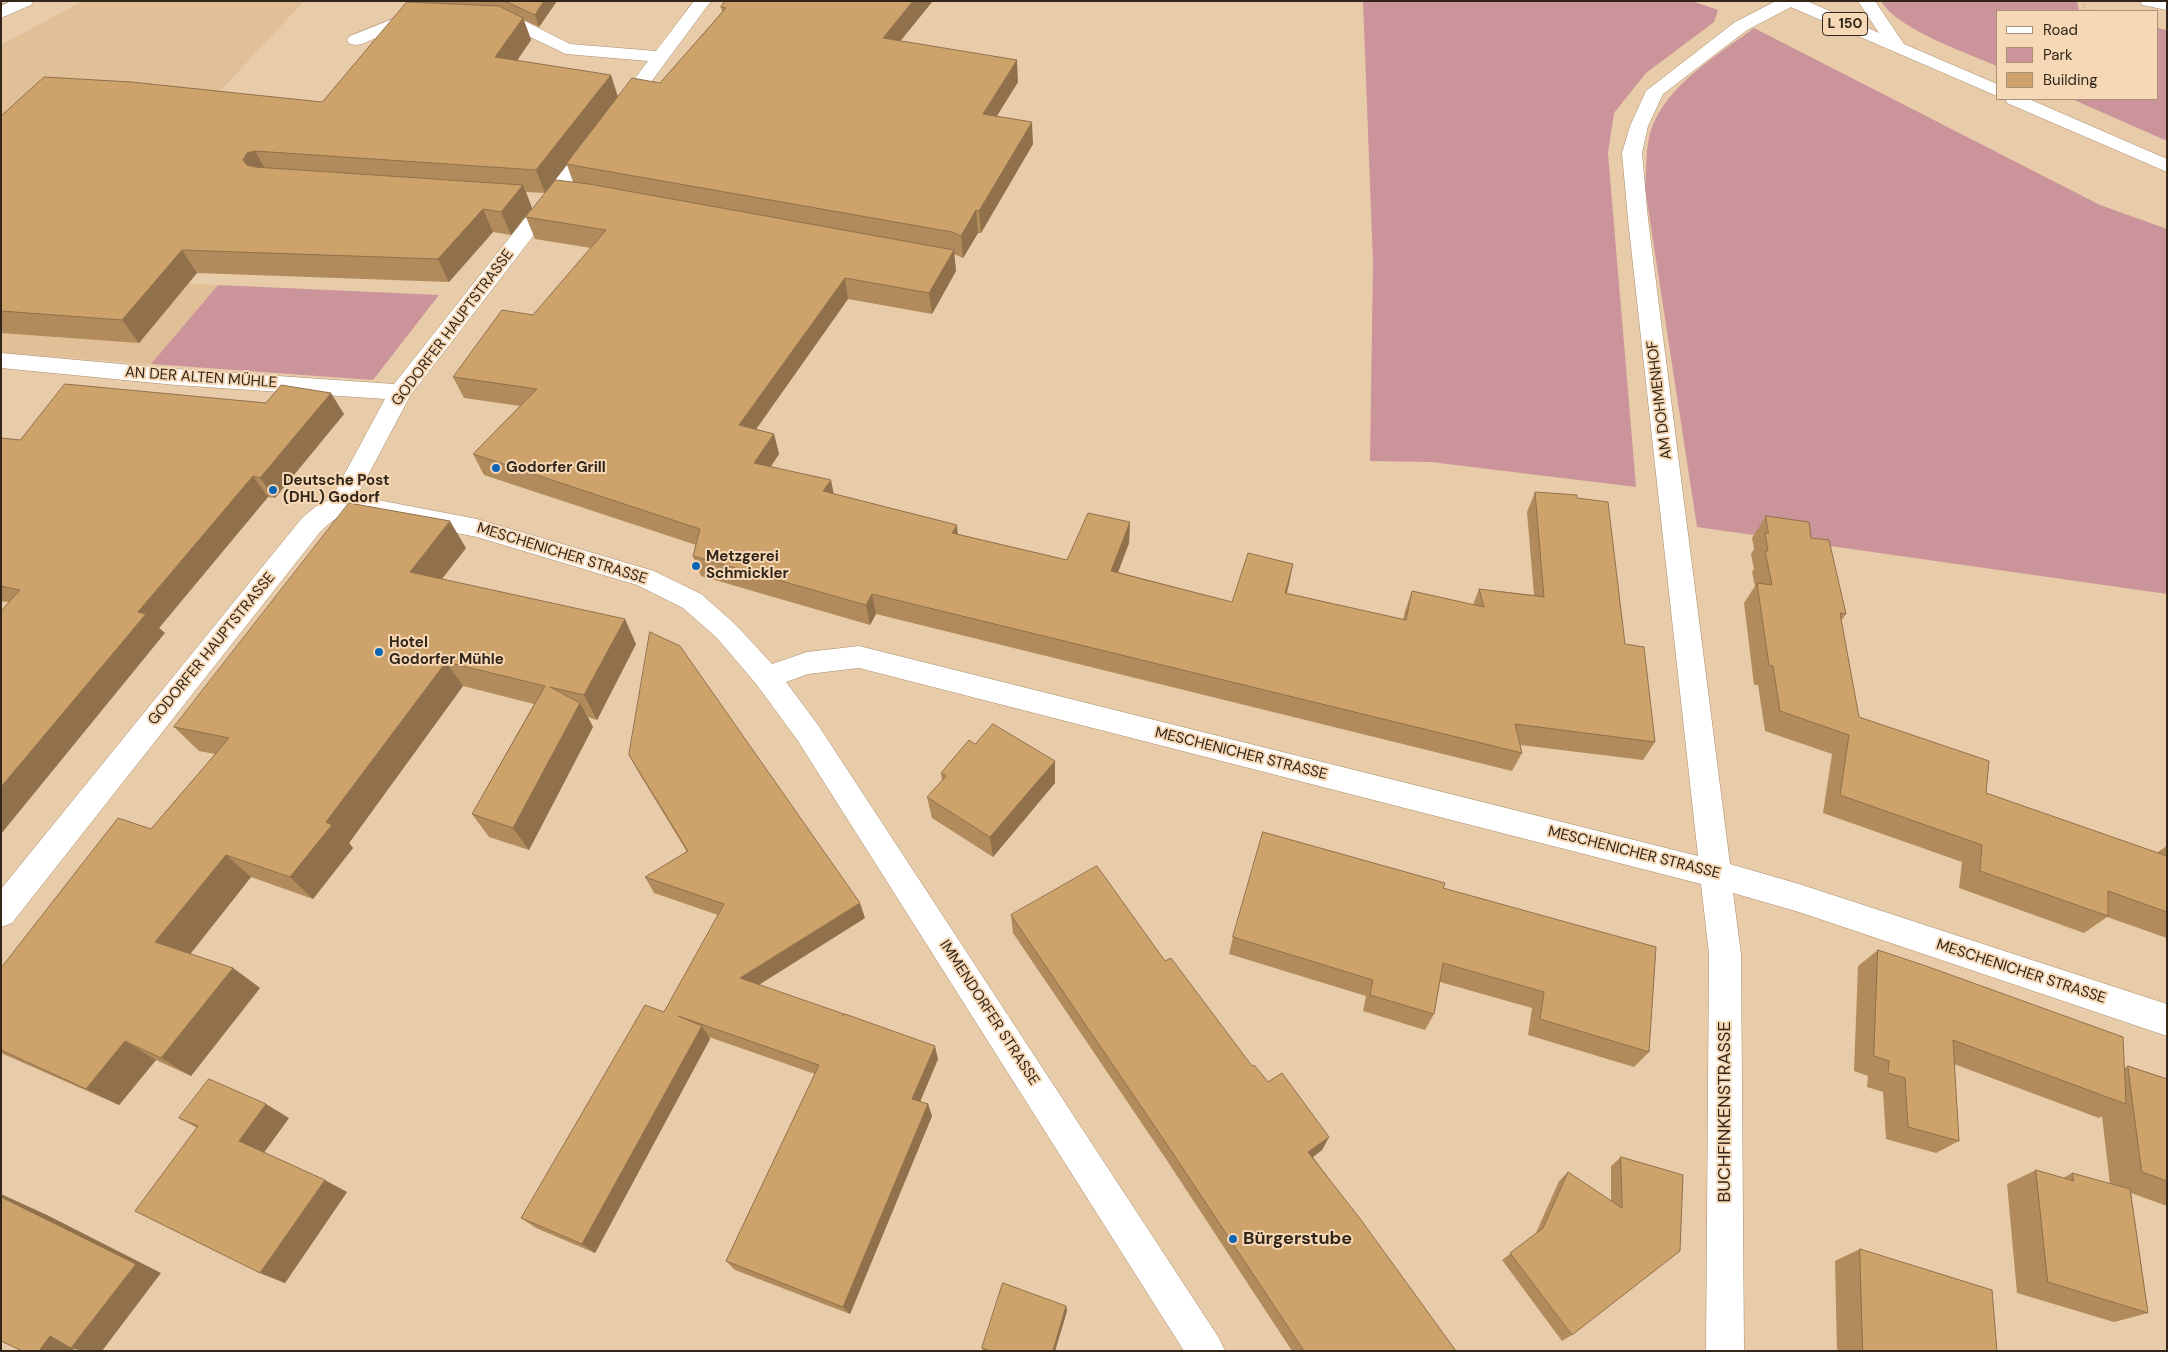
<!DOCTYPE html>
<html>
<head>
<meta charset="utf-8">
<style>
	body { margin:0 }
	#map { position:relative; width:2168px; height:1352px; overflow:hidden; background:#e8cba9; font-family:"DM Sans",sans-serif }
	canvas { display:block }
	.frame { position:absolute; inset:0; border:2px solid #312619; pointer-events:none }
	.legend { position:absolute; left:1996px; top:10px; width:162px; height:90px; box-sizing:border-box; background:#f6d8b6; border:1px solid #a79177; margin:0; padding:6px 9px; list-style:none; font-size:15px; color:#312619 }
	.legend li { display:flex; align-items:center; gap:10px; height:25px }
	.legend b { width:25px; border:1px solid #a79177 }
</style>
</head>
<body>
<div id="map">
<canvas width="2168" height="1352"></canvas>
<div class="frame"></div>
<ul class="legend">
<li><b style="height:6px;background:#fff"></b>Road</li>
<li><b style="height:14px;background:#cb949a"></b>Park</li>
<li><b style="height:14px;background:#cea26b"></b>Building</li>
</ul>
</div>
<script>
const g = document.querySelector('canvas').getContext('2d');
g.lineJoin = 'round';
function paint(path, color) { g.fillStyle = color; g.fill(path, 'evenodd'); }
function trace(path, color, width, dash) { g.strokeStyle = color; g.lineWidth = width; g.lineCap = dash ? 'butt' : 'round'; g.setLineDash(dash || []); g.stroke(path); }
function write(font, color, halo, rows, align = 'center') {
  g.font = font + ' "DM Sans",sans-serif'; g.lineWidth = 4; g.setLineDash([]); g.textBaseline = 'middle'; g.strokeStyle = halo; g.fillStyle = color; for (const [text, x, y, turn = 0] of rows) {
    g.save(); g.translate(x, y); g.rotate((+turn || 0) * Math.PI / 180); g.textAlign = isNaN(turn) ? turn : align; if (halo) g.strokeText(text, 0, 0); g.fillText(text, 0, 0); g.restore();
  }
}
const built = new Path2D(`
	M83 1H304L45 279 218 285 151 364 1 353V45Z`);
const green = new Path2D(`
	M1363 1H1692L1718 10 1714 22 1646 73 1614 113 1608 153 1636 487 1431 462 1370 461 1373 263Z
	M1881 1H2077L2079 11H1997V66C1967 53 1897 29 1881 1Z
	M1754 28 2100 205 2167 229V594L1697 527 1645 188C1647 169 1645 148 1651 130 1667 84 1717 56 1754 28Z
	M2157 28 2167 30V141L2072 99H2157Z
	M218 285 439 295 373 380 151 364Z`);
const path = new Path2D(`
	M2083 1 2084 9 2089 11`);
const minor = new Path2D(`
	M694 1H711L628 113 621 115 614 113 612 109 648 61 566 54 507 26 486 24 483 20 486 16 492 15 517 17 570 44 656 51Z
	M1776 1H1797L1795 5 1747 30 1663 94 1648 126 1642 153 1648 219 1730 864 1799 884 2167 1004V1036L1799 912 1733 893 1741 954 1744 1351H1706L1709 954 1701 884 859 668 808 674 786 682 818 725 1219 1338 1225 1351H1184L798 741 757 685 717 638 683 608 637 585 477 537 358 514C339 514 334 519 320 532L12 923 1 927V889L302 518 315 507 331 499 385 399 176 385 1 368V353L176 369 394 384 586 141 593 139 600 141 603 145 600 149 410 396 357 496 477 519 654 571 701 594 735 624 772 664 807 652 859 646 1698 856 1628 219 1622 153 1630 126 1646 91 1735 22Z
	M2140 1H2167V10L2142 5Z
	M410 12 428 13 431 17 428 21 413 22 362 44 356 45 350 44 347 40 350 36Z`);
const major = new Path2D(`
	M11 1H33L31 5 1 18V6Z
	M1784 1H1807L1879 33 1858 1H1875L1904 44 1997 84V96L1786 5Z
	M2005 99H2029L2167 159V172L2007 103Z`);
const wall = new Path2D(`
	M424 1H557L539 27 524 20 531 40 517 61 618 97 660 83 722 12 721 7 901 41 1018 82 997 116 1033 144 981 233H978L963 258 954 254 956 271 932 314 848 299 756 429 774 434 779 454 771 466 834 494 958 534 1067 560 1130 522 1129 543 1118 572 1232 602 1293 564 1287 593 1403 620 1405 611 1412 591 1473 605 1479 589 1534 595 1527 512 1535 492 1625 644 1655 742 1643 760 1520 745 1522 753 1512 771 876 614 870 625 701 576 693 556 696 545 484 475 473 454 520 406 464 398 453 377 533 315 591 248 535 239 526 217 573 182 567 165 545 193 526 192 532 208 511 235 493 232 449 282 197 273 139 343 1 333V116L322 102 424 3Z
	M344 414 275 498 268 497 159 628 165 633 1 601V438L20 440Z
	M1766 516 1811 538 1846 614 1841 621 1859 717 1986 793 2156 853 2167 846V938L2107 917 2084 933 1959 888 1962 862 1823 813 1832 754 1765 731 1758 685H1754L1744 603 1755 586 1752 572 1754 569 1751 554 1754 549 1752 538Z
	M466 548 442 579 636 644 597 720 588 717 593 727 529 850 489 837 472 814 534 704 463 686 349 843 353 848 313 899 251 877 190 954 233 968 260 988 191 1076 156 1060 119 1105 1 1053V968L151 829 215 754 199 751 174 727Z
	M975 744 1055 783 993 857 932 818 927 797 942 781 941 773Z
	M629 755 865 918 759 985 938 1059 920 1102 928 1104 932 1116 850 1314 735 1270 726 1261 815 1074 709 1037 710 1039 595 1253 536 1228 521 1218 664 1012 718 915 654 893 645 877 687 852 639 773Z
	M1443 888 1649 1052 1634 1067 1528 1035 1532 1008 1440 982 1434 1014 1425 1030 1363 1011 1366 996 1229 954 1233 937Z
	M1011 915 1165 961 1252 1066 1268 1082 1329 1137 1322 1150 1313 1157 1456 1351H1292L1168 1162 1013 933Z
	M1878 950 2124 1068 2128 1066 2167 1079V1206L2131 1193 2148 1313 2114 1322 2017 1293 2007 1184 2036 1170 2063 1178 2072 1173 2110 1184 2102 1116 2099 1118 1954 1064 1959 1141 1936 1153 1886 1139 1883 1092 1867 1087 1868 1076 1854 1071 1858 966Z
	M179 1118H289L264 1152 347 1192 285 1283 260 1273 197 1128Z
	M1621 1157 1683 1175 1572 1335 1562 1341 1502 1260 1535 1235 1559 1181 1568 1172 1611 1201V1166Z
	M1860 1249 1997 1351H1837L1835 1261Z
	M1066 1306 1067 1311 1055 1351H983L982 1348Z`);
const shadedWall = new Path2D(`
	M544 1H557L539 27 535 15Z
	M913 1H933L885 60 883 38Z
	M523 18 531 40 503 80 495 57Z
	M1017 60 1018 82 984 136 983 114Z
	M611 75 618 97 545 193 536 170Z
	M1032 122 1033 144 981 233 979 211Z
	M255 151 268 174 256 183 243 160 247 153Z
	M523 185 532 208 511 235 501 212Z
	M483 209 493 232 449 282 438 259Z
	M976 210 978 233 963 258 961 236Z
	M182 250 197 273 139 343 122 320Z
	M954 250 956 271 932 314 929 293Z
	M845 278 848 299 745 445 739 425Z
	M331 393 344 414 275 498 260 478Z
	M774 434 779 454 760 483 754 463Z
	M253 476 268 497 159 628 165 633 1 834V787L138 612Z
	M831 480 835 500 823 491Z
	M450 521 466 548 427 598 410 572Z
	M1130 522 1129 543 1111 591V571Z
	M957 525 959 546 952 533Z
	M1293 564 1289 584 1281 612 1285 593Z
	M872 594 876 614 870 625 866 605Z
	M625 619 636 644 597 720 584 695Z
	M446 662 463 686 349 843 353 848 313 899 290 877 326 822Z
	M580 703 593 727 529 850 513 828Z
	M1055 761V783L993 857 990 837Z
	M226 855 251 877 184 962 155 942Z
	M860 903 865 918 747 992 740 978Z
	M233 968 260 988 191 1076 161 1058Z
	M702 1026 710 1039 595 1253 582 1244Z
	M125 1041 156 1060 119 1105 86 1089Z
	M935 1046 938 1059 916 1111 912 1099Z
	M266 1104 289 1118 263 1154 239 1141Z
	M928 1104 932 1116 850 1314 843 1307Z
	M1329 1137 1322 1150 1302 1165 1308 1152Z
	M325 1180 347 1192 285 1283 260 1273Z
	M1 1194 47 1215 161 1273 102 1351H82L74 1349 72 1351H39Z
	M1066 1306 1067 1311 1055 1351H1053Z`);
const building = new Path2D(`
	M495 1H544L535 15 507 2Z
	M725 1H913L883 38 1017 60 983 114 1032 122 979 211 976 210 961 236 952 232 566 164 632 78 660 83 726 8 721 7Z
	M407 2 499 6 523 18 495 57 611 75 536 170 255 151 247 153 243 160 247 165 255 167 523 185 501 212 483 209 438 259 182 250 122 320 1 311V116L44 77 131 82 322 102Z
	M556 180 589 184 954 250 929 293 845 278 739 425 774 434 754 463 831 480 823 491 957 525 952 533 1067 560 1088 513 1130 522 1111 571 1232 602 1248 553 1293 564 1285 593 1406 620 1412 591 1484 607 1479 589 1544 597 1535 492 1577 495V498L1608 502 1625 644 1644 647 1655 742 1515 724 1522 753 872 594 866 605 693 556 700 529 473 454 537 389 453 377 502 310 533 315 606 230 526 217Z
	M65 384 266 403 281 385 331 393 260 478 253 476 138 612 146 614 1 787V611L20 590 1 586V438L20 440Z
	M349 503 450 521 410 572 625 619 584 695 550 687 580 703 513 828 472 814 545 686 446 662 326 822 332 825 290 877 226 855 155 942 233 968 161 1058 125 1041 86 1089 1 1050V968L118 818 151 829 229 738 174 727Z
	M1766 516 1809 522 1811 538 1829 540 1846 614 1840 613 1859 717 1989 761 1986 793 2167 856V912L2108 891V916L1980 871 1982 845 1840 795 1849 735 1780 711 1773 666 1769 665 1757 583 1772 585 1765 551H1768L1765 533H1768Z
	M650 632 680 646 860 903 740 978 844 1014 843 1016 845 1014 935 1046 912 1099 928 1104 843 1307 726 1261 819 1065 678 1016 702 1026 582 1244 521 1218 645 1005 664 1012 724 904 645 877 688 851 629 755Z
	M993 724 1055 761 990 837 927 797 946 776 941 773 969 740 975 744Z
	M1263 832 1445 883 1443 888 1656 947 1649 1052 1540 1019 1544 992 1443 963 1434 1014 1370 995 1373 980 1233 937Z
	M1097 866 1165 961 1171 958 1252 1066 1254 1065 1268 1082 1282 1073 1329 1137 1308 1152 1361 1220 1456 1351H1304L1170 1149 1011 915Z
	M1878 950 1926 966 2123 1037 2126 1104 1953 1040 1959 1141 1908 1127 1905 1078 1888 1073 1889 1061 1874 1056Z
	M2128 1066 2167 1079V1181L2142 1172Z
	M209 1079 266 1104 239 1141 325 1180 260 1273 135 1211 198 1126 179 1118Z
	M1621 1157 1683 1175 1680 1251 1572 1335 1510 1253 1543 1228 1568 1172 1622 1208Z
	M2036 1170 2074 1181 2072 1173 2130 1189 2148 1313 2048 1282Z
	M1 1197 136 1264 71 1348 50 1336 39 1351H22L1 1341Z
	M1860 1249 1992 1290 1997 1351H1863Z
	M1003 1283 1066 1306 1053 1351H990L982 1348Z`);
const markers = [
	[496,468,5,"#0c66b3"],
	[273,490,5,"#0c66b3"],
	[696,566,5,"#0c66b3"],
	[379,652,5,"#0c66b3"],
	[1233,1239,5,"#0c66b3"]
];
const shields = [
	[1845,24,45]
];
const shieldNames = [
	["L 150",1845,24]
];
const streetNames = [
	["GODORFER HAUPTSTRASSE",453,328,-53],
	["AN DER ALTEN MÜHLE",201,378,4],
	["AM DOHMENHOF",1660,400,-97],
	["MESCHENICHER STRASSE",562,554,17],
	["GODORFER HAUPTSTRASSE",212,649,-51],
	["MESCHENICHER STRASSE",1241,754,14],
	["MESCHENICHER STRASSE",1634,853,14],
	["MESCHENICHER STRASSE",2021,972,18],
	["IMMENDORFER STRASSE",989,1013,57]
];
const poiNames = [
	["Godorfer Grill",506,468],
	["Deutsche Post",283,481],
	["(DHL) Godorf",283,498],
	["Metzgerei",706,557],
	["Schmickler",706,574],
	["Hotel",389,643],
	["Godorfer Mühle",389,660]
];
const nearStreetnames = [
	["BUCHFINKENSTRASSE",1725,1112,-90]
];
const nearPoinames = [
	["Bürgerstube",1243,1239]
];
paint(built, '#e1bf97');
paint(green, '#cb949a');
trace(minor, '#a88d6c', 1);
trace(major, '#a88d6c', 1);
trace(path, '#a99278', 2.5, [0.5, 2.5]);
paint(minor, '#fff');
paint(major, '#fff');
paint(wall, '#b18b5c');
paint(shadedWall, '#90714b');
paint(building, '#cea26b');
trace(building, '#90714b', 1);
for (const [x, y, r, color] of markers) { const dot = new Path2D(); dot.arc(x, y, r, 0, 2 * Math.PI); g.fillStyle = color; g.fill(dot); trace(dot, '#f6d8b6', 2); }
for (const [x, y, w] of shields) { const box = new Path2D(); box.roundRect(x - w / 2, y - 11.5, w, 23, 4); g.fillStyle = '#f6d8b6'; g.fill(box); trace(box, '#312619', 1); }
write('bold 14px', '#312619', null, shieldNames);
write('15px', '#312619', '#f6d8b6', streetNames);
write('bold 15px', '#312619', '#f6d8b6', poiNames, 'left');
write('18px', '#312619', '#f6d8b6', nearStreetnames);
write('bold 18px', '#312619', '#f6d8b6', nearPoinames, 'left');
</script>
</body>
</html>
